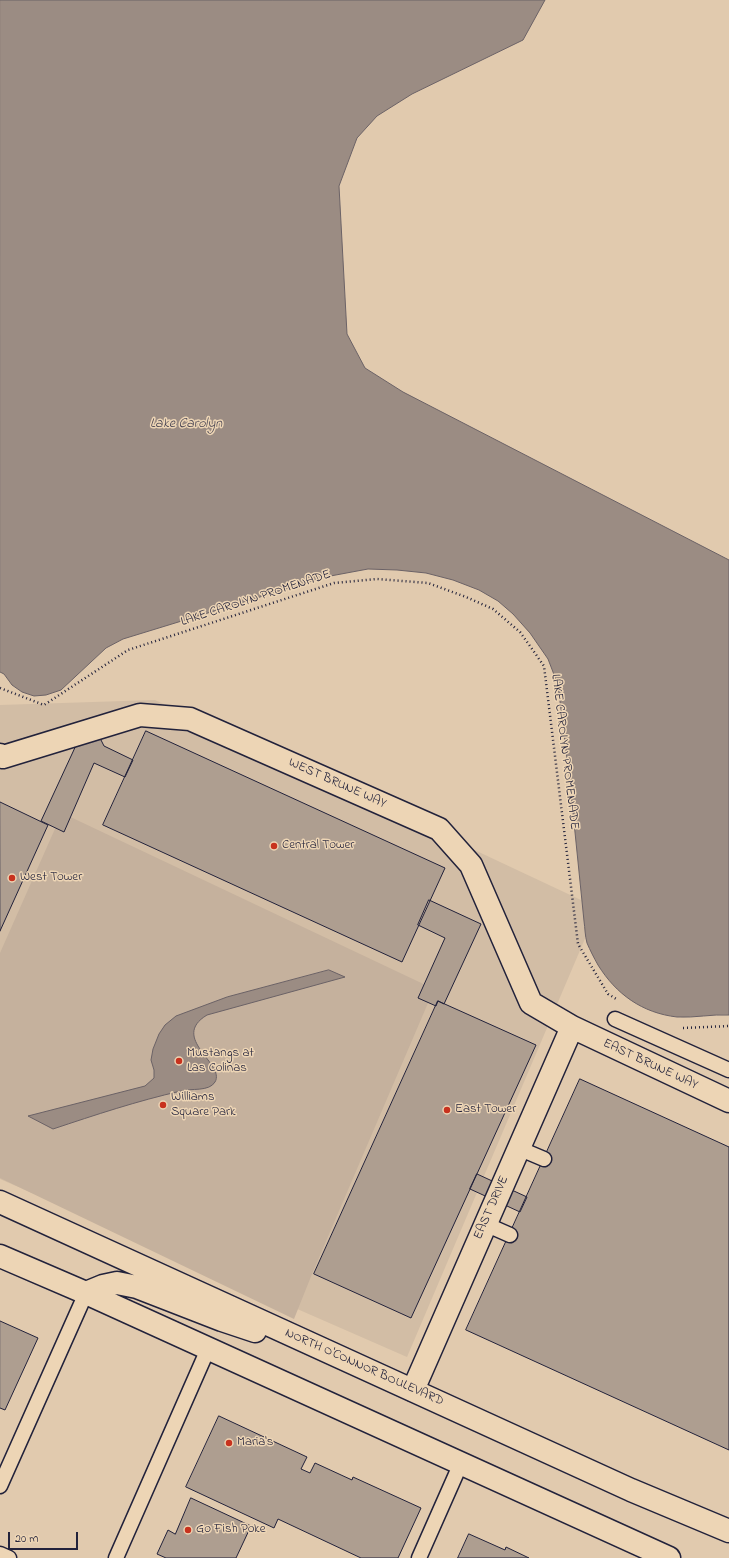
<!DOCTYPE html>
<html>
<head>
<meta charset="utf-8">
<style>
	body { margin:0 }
	#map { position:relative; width:729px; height:1558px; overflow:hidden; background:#e1caae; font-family:"Indie Flower",sans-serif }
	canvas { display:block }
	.scale { position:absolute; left:8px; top:1532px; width:70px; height:18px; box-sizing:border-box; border:2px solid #22223b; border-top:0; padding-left:5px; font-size:12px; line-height:14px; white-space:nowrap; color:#22223b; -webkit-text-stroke:3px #edd5b5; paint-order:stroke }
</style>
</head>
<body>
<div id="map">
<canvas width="729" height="1558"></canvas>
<div class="scale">20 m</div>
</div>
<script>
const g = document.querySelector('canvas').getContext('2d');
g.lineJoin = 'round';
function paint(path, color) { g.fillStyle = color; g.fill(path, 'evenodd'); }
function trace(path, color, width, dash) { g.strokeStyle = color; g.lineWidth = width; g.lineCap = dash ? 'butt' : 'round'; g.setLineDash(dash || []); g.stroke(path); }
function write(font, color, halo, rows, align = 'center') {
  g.font = font + ' "Indie Flower",sans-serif'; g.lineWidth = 3; g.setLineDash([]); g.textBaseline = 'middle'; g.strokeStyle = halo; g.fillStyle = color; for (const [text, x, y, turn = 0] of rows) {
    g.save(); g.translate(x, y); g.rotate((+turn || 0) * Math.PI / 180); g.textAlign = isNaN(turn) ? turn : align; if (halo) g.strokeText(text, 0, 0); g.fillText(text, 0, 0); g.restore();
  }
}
const built = new Path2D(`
	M155 700 598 908 407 1357 0 1179V705Z`);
const green = new Path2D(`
	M62 813 434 989 312 1274 294 1319 0 1178V953Z`);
const water = new Path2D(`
	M0 0H545L523 40 412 94 377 116 357 138 339 186 347 334 365 368 403 392 729 560V1015C712 1014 695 1018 677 1017 642 1013 616 994 598 965 594 958 590 950 587 943 585 936 585 928 584 921L570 783 558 685 548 659 530 633 513 614 498 601 479 590 453 580 426 573 397 570 368 569 325 577 123 639 106 648 61 690 46 695 34 696 22 692 12 685 4 674 0 672Z
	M329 970 345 977 207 1015C169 1038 226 1064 215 1082 209 1092 191 1088 181 1091 137 1101 95 1115 53 1129L28 1116 145 1086 154 1078V1070L151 1060 153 1049 159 1034 165 1025 176 1016 227 997Z`);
const building = new Path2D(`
	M146 731 445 868 402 962 103 825Z
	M99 736 104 746 133 760 125 777 94 763 64 832 41 821 78 741Z
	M0 802 48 825 0 931Z
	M429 900 481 924 444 1004 438 1001 436 1006 418 998 445 938 418 925Z
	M438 1001 536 1045 411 1318 314 1274Z
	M580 1079 729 1147V1450L466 1330Z
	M477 1174 527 1197 520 1212 470 1189Z
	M0 1321 38 1338 5 1410 0 1408Z
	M219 1416 307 1457 301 1469 310 1473 315 1463 352 1480 353 1477 421 1508 398 1558H361L278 1519 274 1528 186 1487Z
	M191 1498 251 1526 236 1558H166L157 1554 168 1530 175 1534Z
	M469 1534 505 1550 506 1547 529 1558H458Z`);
const path = new Path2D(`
	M0 688 44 705 128 650 334 583 377 579 428 583 466 597 493 609 520 632 544 666 578 944 608 994 618 1000
	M683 1028 729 1026`);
const service = new Path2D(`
	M615 1019 729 1070
	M518 1148 544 1159
	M485 1224 510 1235
	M0 1486 86 1293
	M0 1554 9 1558
	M116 1558 208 1349
	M419 1558 461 1463`);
const minor = new Path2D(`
	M0 755 3 757 140 715 190 719 439 829 471 865 531 1003 572 1027 729 1101
	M413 1390 572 1027`);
const secondary = new Path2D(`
	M0 1202 631 1490 729 1531
	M0 1256 86 1293 669 1558
	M86 1293 103 1286 117 1283 137 1287 222 1320 255 1331`);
const markers = [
	[274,846,4,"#c8321e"],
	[12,878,4,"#c8321e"],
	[179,1061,4,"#c8321e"],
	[163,1105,4,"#c8321e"],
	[447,1110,4,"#c8321e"],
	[229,1443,4,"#c8321e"],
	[188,1530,4,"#c8321e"]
];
const streetNames = [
	["LAKE CAROLYN PROMENADE",256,599,-18],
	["LAKE CAROLYN PROMENADE",564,752,83],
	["WEST BRUNE WAY",337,784,24],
	["EAST BRUNE WAY",650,1065,25],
	["EAST DRIVE",492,1208,-66],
	["NORTH O'CONNOR BOULEVARD",364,1368,24]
];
const poiNames = [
	["Central Tower",282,846],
	["West Tower",20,878],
	["Mustangs at",187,1054],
	["Las Colinas",187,1069],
	["Williams",171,1098],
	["Square Park",171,1113],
	["East Tower",455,1110],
	["Maria's",237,1443],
	["Go Fish Poke",196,1530]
];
const waterNames = [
	["Lake Carolyn",186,425]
];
paint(built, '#d2bda5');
paint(green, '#c5b19d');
paint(water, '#9b8c83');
trace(water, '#6b6266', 1);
paint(building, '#ae9e90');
trace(building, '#22223b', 1);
trace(service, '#22223b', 17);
trace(minor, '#22223b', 25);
trace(secondary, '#22223b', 25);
trace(path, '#22223b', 2.5, [1, 3]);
trace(service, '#edd5b5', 14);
trace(minor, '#edd5b5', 22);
trace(secondary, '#edd5b5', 22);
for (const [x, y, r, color] of markers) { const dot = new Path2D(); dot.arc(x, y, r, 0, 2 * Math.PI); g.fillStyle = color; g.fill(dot); trace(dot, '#edd5b5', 1.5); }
write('13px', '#22223b', '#edd5b5', streetNames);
write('13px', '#22223b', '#edd5b5', poiNames, 'left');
write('italic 14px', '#464251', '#edd5b5', waterNames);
</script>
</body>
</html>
